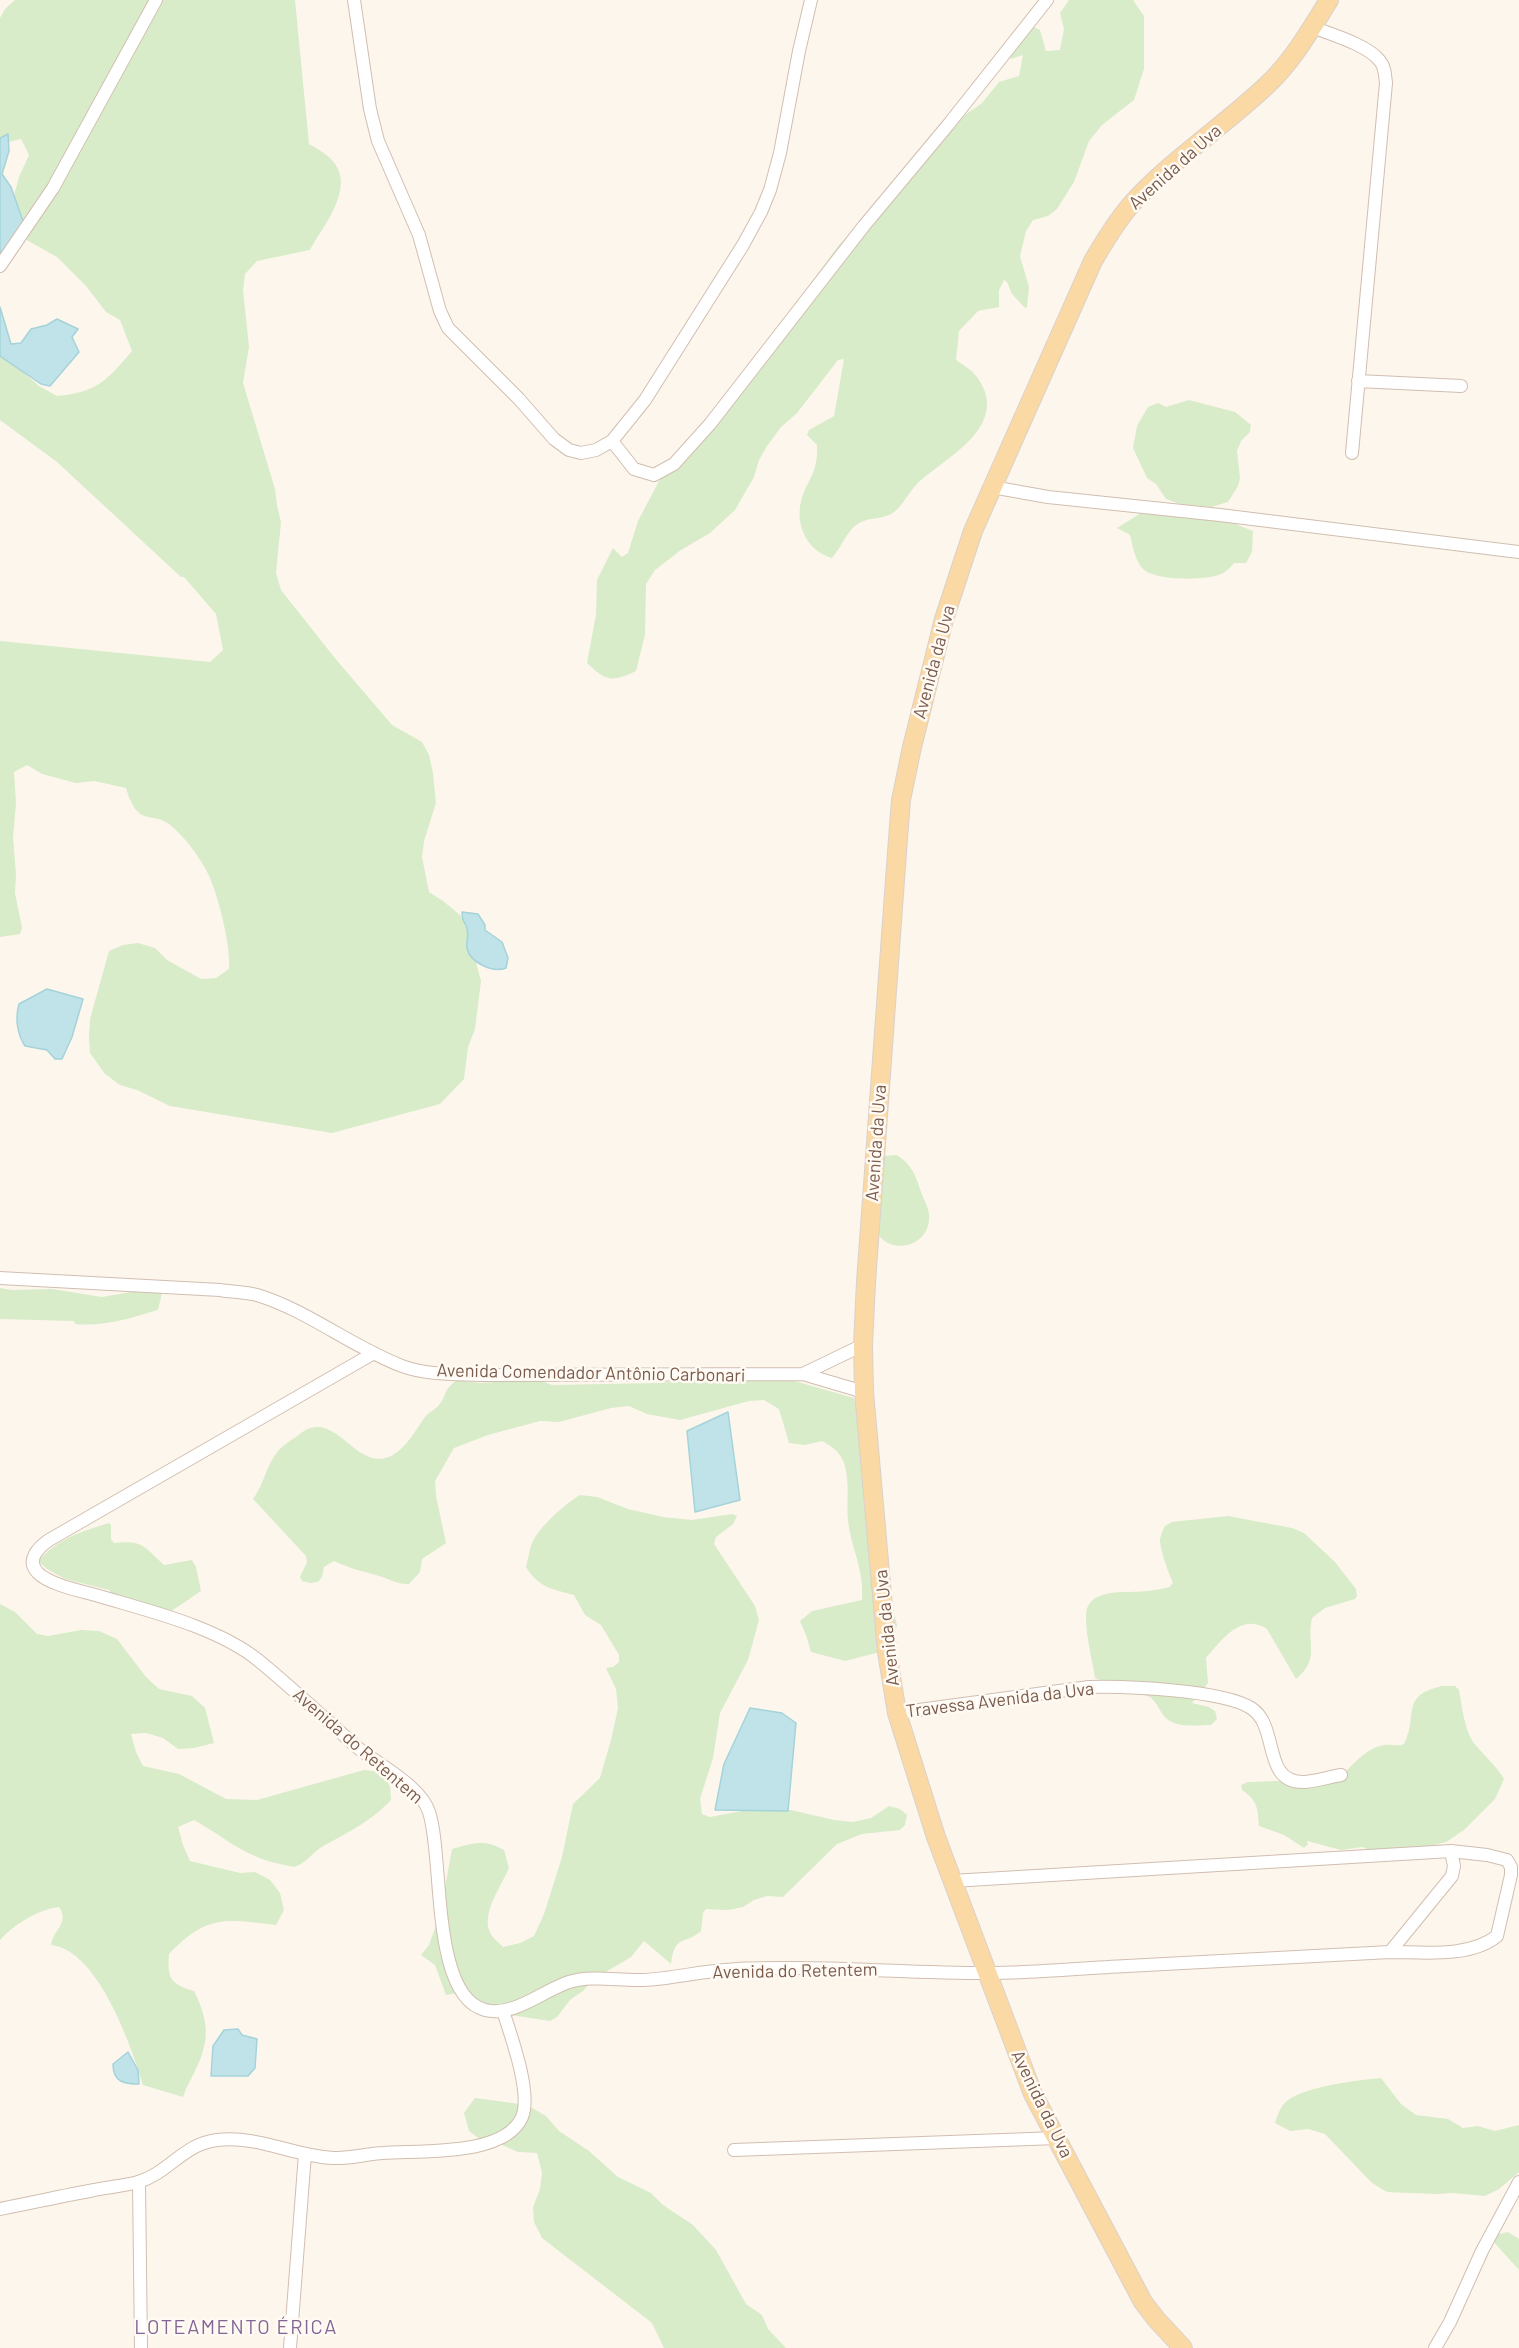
<!DOCTYPE html>
<html>
<head>
<meta charset="utf-8">
<style>
	body { margin:0 }
	canvas { display:block; background:#fdf6ec }
</style>
</head>
<body>
<canvas width="1519" height="2348"></canvas>
<script>
const g = document.querySelector('canvas').getContext('2d');
g.lineJoin = 'round';
function paint(path, color) { g.fillStyle = color; g.fill(path, 'evenodd'); }
function trace(path, color, width, dash) { g.strokeStyle = color; g.lineWidth = width; g.lineCap = dash ? 'butt' : 'round'; g.setLineDash(dash || []); g.stroke(path); }
function write(font, color, halo, rows, align = 'center') {
  g.font = font + ' Barlow,sans-serif'; g.lineWidth = 5; g.setLineDash([]); g.textBaseline = 'middle'; g.strokeStyle = halo; g.fillStyle = color; for (const [text, x, y, turn = 0] of rows) {
    g.save(); g.translate(x, y); g.rotate((+turn || 0) * Math.PI / 180); g.textAlign = isNaN(turn) ? turn : align; if (halo) g.strokeText(text, 0, 0); g.fillText(text, 0, 0); g.restore();
  }
}
const green = new Path2D(`
	M15 0H295L309 144C318 149 329 155 335 164 354 190 322 228 310 250L257 261 245 274 243 290 249 347 243 383 275 489 277 505 281 522 276 573 281 590 334 657 392 725 422 742 429 755 433 773 436 803 424 841 422 857 429 892 443 901 460 915 467 929 481 981 475 1029 468 1047 464 1079 440 1104 332 1133 170 1106 137 1090 120 1085 105 1074 90 1053 89 1038 90 1019 109 951 123 945 138 943 155 948 167 960 201 979 216 978 229 969C231 946 219 900 210 878 203 862 188 841 175 829 153 807 139 832 126 788L94 781 76 783 42 774 27 765 14 772 16 803 13 838 16 874 15 893 22 928 20 934 0 937V641L210 662 223 650 216 614 184 577H181L57 462 0 420V352L39 386 57 396C98 392 106 381 132 351L120 320 106 312 86 286 57 257 23 238 10 210 19 177 29 155 21 139 4 143 0 147V18L5 9Z
	M1069 0H1133L1144 16V69L1134 100 1102 125 1089 141 1074 182 1057 209 1048 216 1033 220 1026 231 1020 256 1029 287 1027 307 1025 308 1012 294 1007 282 1004 280 999 290V307L978 311 959 331 956 360C963 365 972 370 977 377 1012 426 946 457 918 483 908 492 903 507 891 514 880 520 866 517 856 525 846 533 841 548 832 558 810 552 797 530 800 507 804 481 819 476 817 445L807 435 809 430 834 416 844 359 838 360 797 413 781 427 767 446 759 460 754 477 735 510 710 533 681 550 655 570 646 584 645 635 636 671C612 682 607 682 587 663L596 615 597 580 613 548 622 557 628 553 638 521 659 481 733 404 742 386 770 338 839 245 866 215 965 115 982 103 999 82 1019 76 1023 55 1011 59 1008 50 1029 29 1034 27 1040 30 1046 51 1060 50 1064 29 1060 13Z
	M1189 400 1235 412 1251 425 1250 432 1241 441 1237 451 1240 478 1238 486 1228 502 1211 507 1180 504 1166 499 1156 484 1147 478 1133 448 1137 426 1148 407 1158 403 1166 407Z
	M1164 510 1217 517 1253 531 1252 552 1246 563H1234C1231 567 1227 571 1223 573 1209 581 1157 581 1144 570 1135 561 1133 547 1130 535L1117 528 1141 513Z
	M897 1155C912 1165 916 1176 921 1192 924 1200 930 1210 929 1218 929 1250 882 1257 874 1225 872 1215 881 1169 882 1156Z
	M0 1288 12 1290 52 1289 102 1297 148 1289 162 1293 158 1310C130 1318 104 1327 75 1324L74 1321 0 1319Z
	M770 1374 854 1398 892 1605 897 1625 892 1642 880 1652 845 1661 811 1652 806 1635 800 1621 812 1611 862 1600C864 1571 854 1555 849 1528 845 1506 851 1484 844 1463 839 1451 833 1447 822 1441L805 1445 789 1443 779 1409 764 1400 749 1401 680 1420 647 1414 629 1406 611 1408 559 1422 540 1421 488 1435 454 1448 435 1481 436 1496 446 1543 422 1559 420 1572 409 1584C398 1585 387 1578 376 1575 361 1571 349 1568 334 1561L324 1567 322 1577 318 1582 310 1583 302 1581 300 1577 307 1562 306 1556 253 1499C264 1485 266 1465 278 1451 283 1445 290 1441 296 1437 302 1432 307 1428 316 1427 344 1426 361 1472 393 1455 407 1447 416 1429 425 1417 429 1412 435 1410 439 1405 448 1394 442 1391 457 1380L481 1383 536 1379 552 1385 657 1383 672 1382 690 1377Z
	M580 1495 597 1497 628 1509 663 1517 692 1520 732 1514 737 1516 733 1524 716 1537 714 1544 755 1606 759 1620 748 1660 720 1713 713 1758 700 1799 702 1814 710 1817 747 1810H791L834 1820 853 1822 871 1818 889 1806 900 1809 907 1815 905 1825 900 1830 862 1834 837 1844 783 1897 767 1896 754 1900 743 1907 728 1910 706 1909 703 1913 701 1931C684 1946 675 1933 671 1964L644 1941 631 1957 594 1979 583 1991 570 2000 557 2017 550 2021 511 2015 462 1992 446 1995 435 1965 421 1955 429 1945 440 1914 452 1849C474 1843 484 1839 504 1850L509 1868C502 1885 481 1913 490 1932 492 1938 499 1943 503 1947L520 1943 534 1936 544 1914 562 1857 573 1804 600 1778 611 1740 618 1708 616 1689 606 1668 613 1667 619 1662V1655L601 1625 585 1615 574 1595C552 1589 539 1588 526 1567 528 1560 529 1551 532 1543 539 1527 565 1504 580 1495Z
	M1228 1516 1292 1528 1304 1533 1335 1562 1356 1589 1357 1596 1355 1599 1325 1608 1312 1618C1306 1644 1321 1658 1296 1679L1267 1629C1241 1612 1221 1641 1206 1658L1208 1683 1192 1703 1209 1707 1215 1711 1217 1719 1211 1725C1196 1725 1175 1729 1164 1716 1159 1710 1157 1703 1150 1697L1095 1678C1092 1658 1086 1637 1086 1617 1086 1586 1126 1594 1147 1591 1155 1590 1162 1589 1170 1587L1173 1582C1169 1576 1160 1548 1160 1541 1160 1536 1163 1530 1165 1526L1172 1522Z
	M109 1523 111 1525V1539L114 1543C142 1540 144 1546 164 1565L192 1560 196 1567 201 1591 167 1614 119 1602 109 1590 65 1579 47 1569 38 1561C59 1538 80 1532 109 1523Z
	M0 1604 15 1612 37 1634 48 1636 81 1630 99 1631 117 1639 146 1677 159 1689 192 1696 205 1708 214 1743 194 1748 178 1749 163 1738 146 1733 131 1734 136 1752 143 1766 179 1774 226 1799 257 1800 364 1770 381 1772 390 1785 391 1800C370 1822 349 1832 323 1846 313 1852 308 1861 297 1866 292 1868 286 1865 280 1864 245 1857 224 1837 194 1820L178 1827 183 1845 190 1861 240 1873 255 1872 270 1880 280 1893 284 1910 276 1925C226 1919 207 1914 169 1954 167 1978 170 1984 194 1991 209 2021 210 2041 195 2071 191 2080 186 2087 183 2097L143 2085C131 2045 98 1950 51 1945 53 1930 70 1923 59 1907 37 1910 15 1924 0 1940Z
	M1442 1686H1455L1459 1690C1462 1706 1464 1728 1473 1742 1483 1755 1496 1765 1504 1779L1495 1799 1464 1830 1446 1842 1419 1849 1370 1850 1362 1847 1341 1850 1307 1841 1308 1844 1304 1848 1284 1835 1259 1826C1258 1808 1257 1800 1242 1790L1241 1785 1248 1782 1338 1779C1351 1767 1366 1747 1385 1745 1392 1744 1397 1747 1404 1744 1419 1715 1399 1696 1442 1686Z
	M1381 2078 1401 2104 1416 2115 1448 2119 1463 2128 1478 2126 1495 2131 1519 2125V2172L1499 2189 1485 2196 1453 2193 1435 2194 1387 2192 1372 2183 1325 2134 1308 2129 1290 2131 1275 2123C1277 2117 1279 2110 1283 2105 1296 2087 1359 2080 1381 2078Z
	M475 2098 527 2105 546 2116 559 2131 589 2151 618 2177 651 2193 663 2205 693 2225 716 2250 746 2304 762 2315 768 2329 786 2348H664L652 2323 542 2238 534 2222 533 2207 540 2189 542 2173 537 2153 518 2152 500 2144 484 2142 469 2131 464 2113Z
	M1508 2232 1519 2239V2270L1492 2240 1499 2234Z`);
const water = new Path2D(`
	M8 134 9 151 2 174 11 187 24 224 0 254V138Z
	M0 307 11 344 21 343 31 329 47 325 57 319 78 329 72 337 79 352 50 386 41 384 0 356Z
	M462 912 478 914 485 925V930L502 942 508 958 506 968C493 973 470 963 467 948 466 942 469 935 467 929 466 921 462 925 462 912Z
	M47 989 83 999 72 1037 62 1059H55L47 1050 25 1046C17 1034 15 1018 19 1004Z
	M728 1412 740 1500 695 1512 687 1431Z
	M750 1708 782 1713 796 1723 788 1811 715 1810 724 1764Z
	M238 2029 242 2035 257 2039 255 2068 248 2076H211L213 2046 224 2030Z
	M128 2052 138 2070 139 2084C124 2084 113 2082 113 2064Z`);
const street = new Path2D(`
	M354 0 370 109 378 141 419 235 440 311 448 328 519 399 554 439 569 450 581 453 596 450 612 441 645 400 743 245 761 212 770 190 780 153 799 51 811 0
	M1312 27C1330 34 1368 45 1380 61 1385 67 1385 75 1386 83L1352 453
	M0 266 53 188 156 0
	M1358 381 1461 386
	M612 441 634 469 654 475 674 464 710 424 863 227 948 125 1047 0
	M992 487 1048 497 1220 515 1519 552
	M0 1278 220 1290C232 1292 245 1292 257 1295 307 1310 352 1347 402 1366 426 1375 455 1374 480 1375L803 1374 864 1392
	M374 1353 49 1540C39 1547 25 1560 38 1573 50 1585 82 1591 99 1596 149 1611 217 1627 258 1660 292 1688 324 1718 357 1747 378 1765 420 1785 429 1812 444 1856 430 1996 485 2010 514 2017 542 1991 569 1982 593 1975 618 1981 643 1980 670 1979 697 1972 724 1970 751 1967 779 1968 806 1968 867 1969 927 1973 987 1973 1034 1973 1081 1968 1127 1966 1215 1961 1303 1957 1390 1952 1423 1952 1470 1958 1497 1936L1511 1875V1867L1507 1860 1487 1855 1451 1851 952 1881
	M803 1374 863 1345
	M897 1713 1089 1687C1125 1686 1223 1690 1251 1708 1280 1726 1261 1784 1305 1782 1317 1781 1329 1777 1341 1775
	M1390 1952 1452 1876 1454 1866 1451 1851
	M734 2150 1057 2138
	M139 2182 141 2348
	M0 2209C31 2203 62 2196 94 2190 108 2187 124 2186 138 2182 169 2173 183 2144 217 2140 258 2135 293 2156 333 2158 349 2159 366 2154 383 2153 419 2150 505 2157 522 2117 532 2093 511 2036 503 2011
	M290 2348 305 2154
	M1435 2348 1450 2322 1482 2251 1519 2182`);
const primary = new Path2D(`
	M1183 2348 1156 2319 1143 2302 1033 2094 936 1837 897 1713 887 1652 864 1392 863 1345 866 1282 897 852 901 800 912 747 944 619 973 531 1093 261C1104 242 1115 224 1129 207 1168 162 1223 127 1267 85 1292 62 1311 29 1329 0`);
const streetNames = [
	["Avenida da Uva",1175,167,-42],
	["Avenida da Uva",934,662,-75],
	["Avenida da Uva",876,1143,-86],
	["Avenida Comendador Antônio Carbonari",591,1373,1],
	["Avenida da Uva",887,1628,-96],
	["Travessa Avenida da Uva",1000,1700,-7],
	["Avenida do Retentem",358,1746,41],
	["Avenida do Retentem",795,1971,-1],
	["Avenida da Uva",1042,2104,64]
];
const neighbourhoodNames = [
	["LOTEAMENTO ÉRICA",236,2327]
];
paint(green, '#d8ecc9');
paint(water, '#bfe3e8');
trace(water, '#a5d3da', 1.5);
trace(street, '#d1beb0', 14);
trace(primary, '#dad1cd', 20);
trace(street, '#fff', 12);
trace(primary, '#fbd9a5', 18);
write('18px', '#7a5c4d', '#fffaf3', streetNames);
g.letterSpacing = '1.5px';
write('20px', '#846695', '#fffaf3', neighbourhoodNames);
g.letterSpacing = '0px';
</script>
</body>
</html>
